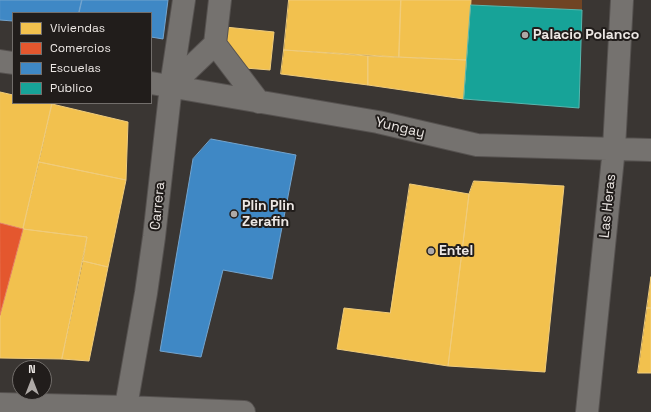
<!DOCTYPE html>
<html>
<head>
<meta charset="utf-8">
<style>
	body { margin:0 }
	#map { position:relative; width:651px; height:412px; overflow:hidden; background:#3a3633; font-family:"Space Grotesk",sans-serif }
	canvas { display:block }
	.legend { position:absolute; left:12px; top:12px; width:140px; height:92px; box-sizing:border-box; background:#211d1b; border:1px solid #726e6b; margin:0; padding:5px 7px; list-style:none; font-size:12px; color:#ece7e4 }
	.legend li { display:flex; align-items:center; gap:8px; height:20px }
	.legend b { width:20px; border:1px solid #726e6b }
	.north { position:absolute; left:12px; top:360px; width:40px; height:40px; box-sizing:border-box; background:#211d1b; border:1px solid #726e6b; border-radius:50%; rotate:0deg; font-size:11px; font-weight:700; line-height:16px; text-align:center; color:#ece7e4 }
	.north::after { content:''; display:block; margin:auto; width:14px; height:18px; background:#aea9a6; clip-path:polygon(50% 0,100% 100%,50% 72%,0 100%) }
</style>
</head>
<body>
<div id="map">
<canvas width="651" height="412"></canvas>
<ul class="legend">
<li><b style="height:11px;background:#f2c14e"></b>Viviendas</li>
<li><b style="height:11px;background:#e4572e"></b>Comercios</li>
<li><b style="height:11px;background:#3f88c5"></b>Escuelas</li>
<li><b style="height:11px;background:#17a398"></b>Público</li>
</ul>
<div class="north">N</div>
</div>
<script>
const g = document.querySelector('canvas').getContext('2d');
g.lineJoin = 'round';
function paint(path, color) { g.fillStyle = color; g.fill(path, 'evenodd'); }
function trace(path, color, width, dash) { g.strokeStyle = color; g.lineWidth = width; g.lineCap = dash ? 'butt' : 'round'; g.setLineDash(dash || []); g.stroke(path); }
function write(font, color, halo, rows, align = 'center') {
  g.font = font + ' "Space Grotesk",sans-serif'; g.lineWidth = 4; g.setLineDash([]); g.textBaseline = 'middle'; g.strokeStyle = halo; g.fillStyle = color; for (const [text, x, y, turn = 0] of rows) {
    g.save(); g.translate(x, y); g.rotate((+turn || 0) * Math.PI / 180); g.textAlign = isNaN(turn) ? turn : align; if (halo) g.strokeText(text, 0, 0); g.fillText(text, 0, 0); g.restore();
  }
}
const green = new Path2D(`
	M471 0H582V10L471 5Z`);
const homes = new Path2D(`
	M289 0H401L399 57 284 50Z
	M401 0H471L467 60 399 57Z
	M225 27 274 32 270 70 220 66Z
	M284 50 368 56V85L281 74Z
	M368 56 467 60 464 99 368 85Z
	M0 92 13 95V103H46L52 104 23 229 0 223Z
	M52 104 128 122 126 180 39 162Z
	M39 162 126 180 108 267 83 261 87 237 23 229Z
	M474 181 564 186 545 372 448 366 469 194Z
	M410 184 469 194 448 366 337 349 344 308 390 313Z
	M23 229 87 237 62 359 0 358V315Z
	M83 261 108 267 89 361 62 359Z
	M651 277V308H647Z
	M647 308H651V373H638Z`);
const shops = new Path2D(`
	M0 223 23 229 0 315Z`);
const schools = new Path2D(`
	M0 0H82L79 13H13V21L0 20Z
	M82 0H168L163 39 151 37V13H79Z
	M211 139 296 155 272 279 223 270 201 357 160 351 193 159Z`);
const public = new Path2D(`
	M471 5 582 10 579 108 464 99Z`);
const minor = new Path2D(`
	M215 44 259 102
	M0 61 13 63
	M151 83 378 122 477 145 651 150
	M171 86 215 44 220 0
	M0 404 126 407 244 412
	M125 412 146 293 154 237 171 86 184 0
	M587 412 614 148 622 0`);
const markers = [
	[525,35,4,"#aea9a6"],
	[234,214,4,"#aea9a6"],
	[431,251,4,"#aea9a6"]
];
const poiNames = [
	["Palacio Polanco",533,35],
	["Plin Plin",242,206],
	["Zerafin",242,222],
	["Entel",439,251]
];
const streetNames = [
	["Yungay",400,128,13],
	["Carrera",158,206,-84],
	["Las Heras",608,206,-84]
];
paint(green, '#704424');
paint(homes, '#f2c14e');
trace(homes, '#f0cc7b', 1);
paint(shops, '#e4572e');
trace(shops, '#e68265', 1);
paint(schools, '#3f88c5');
trace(schools, '#73a4ce', 1);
paint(public, '#17a398');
trace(public, '#57b7af', 1);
trace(minor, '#565250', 24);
trace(minor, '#75726f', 22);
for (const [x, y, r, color] of markers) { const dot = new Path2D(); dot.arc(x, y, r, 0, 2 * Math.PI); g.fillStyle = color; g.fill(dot); trace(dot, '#211d1b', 1.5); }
write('bold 14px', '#ece7e4', '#211d1b', poiNames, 'left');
write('14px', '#ece7e4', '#211d1b', streetNames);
</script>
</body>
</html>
